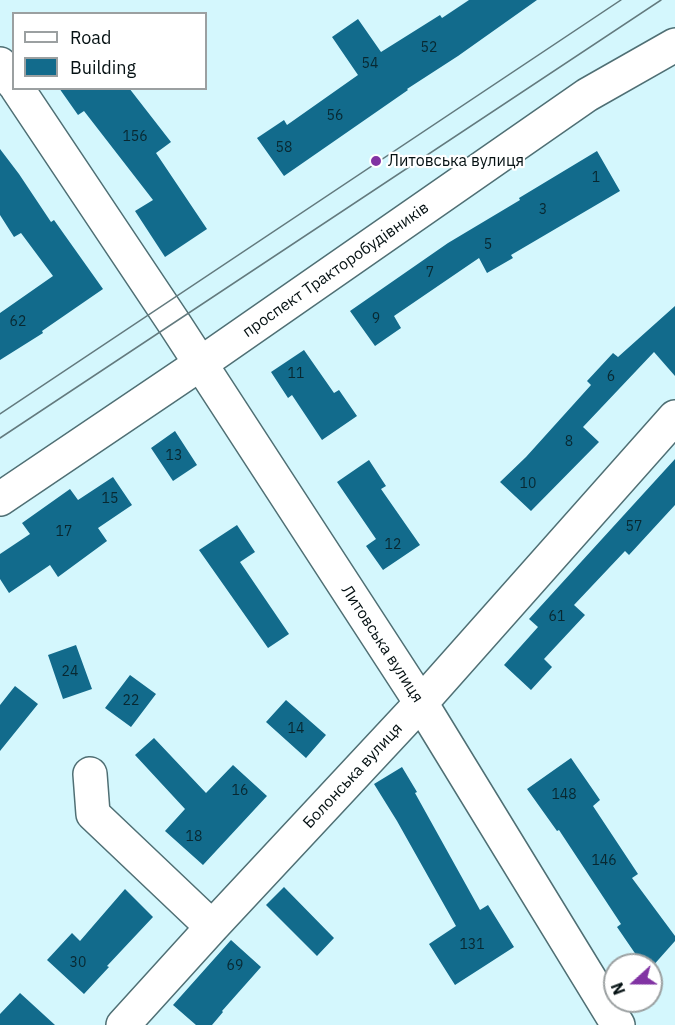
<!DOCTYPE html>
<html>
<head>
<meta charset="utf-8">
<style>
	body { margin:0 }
	#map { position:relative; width:675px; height:1025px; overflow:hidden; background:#d4f7fd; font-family:"IBM Plex Sans",sans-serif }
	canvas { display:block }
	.legend { position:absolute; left:12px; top:12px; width:195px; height:78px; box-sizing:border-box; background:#fff; border:2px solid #9ba0a1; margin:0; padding:8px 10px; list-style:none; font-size:18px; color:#051113 }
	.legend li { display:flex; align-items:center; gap:12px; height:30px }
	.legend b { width:30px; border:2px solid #9ba0a1 }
	.north { position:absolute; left:603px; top:953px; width:60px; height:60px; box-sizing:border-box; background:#fff; border:2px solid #9ba0a1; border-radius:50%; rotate:249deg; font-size:16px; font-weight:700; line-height:24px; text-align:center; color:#051113 }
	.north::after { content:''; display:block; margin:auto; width:21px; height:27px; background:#8133a3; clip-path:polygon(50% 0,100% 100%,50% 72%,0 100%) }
</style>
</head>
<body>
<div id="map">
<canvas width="675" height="1025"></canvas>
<ul class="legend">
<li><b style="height:8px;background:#fff"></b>Road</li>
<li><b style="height:16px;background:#126b8c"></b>Building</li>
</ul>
<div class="north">N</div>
</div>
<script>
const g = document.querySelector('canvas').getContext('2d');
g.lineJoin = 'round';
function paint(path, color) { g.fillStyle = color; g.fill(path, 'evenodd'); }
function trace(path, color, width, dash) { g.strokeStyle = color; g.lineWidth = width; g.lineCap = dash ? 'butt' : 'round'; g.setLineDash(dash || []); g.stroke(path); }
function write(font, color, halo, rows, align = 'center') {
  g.font = font + ' "IBM Plex Sans",sans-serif'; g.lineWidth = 4.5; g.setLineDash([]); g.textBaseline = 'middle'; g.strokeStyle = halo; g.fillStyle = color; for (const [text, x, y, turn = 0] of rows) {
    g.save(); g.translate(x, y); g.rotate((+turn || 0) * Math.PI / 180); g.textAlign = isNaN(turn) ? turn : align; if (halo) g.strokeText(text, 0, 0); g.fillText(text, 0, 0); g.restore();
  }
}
const building = new Path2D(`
	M469 0H537L458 56 407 89 408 90 284 176 257 138 284 120 287 125 358 75 332 37 358 19 381 52 440 15 442 18Z
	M59 88H129L171 142 156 153 207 229 165 257 135 211 153 200 84 111 78 115Z
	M0 149 19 174 51 222 54 220 103 289 42 331 43 333 0 360V313L53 276 21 233 14 237 0 215Z
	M597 151 620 191 511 255 513 258 487 273 479 258 394 316 401 328 375 346 350 311 448 243 520 200 519 198Z
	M675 306V376L654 352 583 427 599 442 531 511 500 482 526 457 591 385 587 381 613 353 618 357Z
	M304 350 334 393 339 390 357 416 322 440 292 395 288 398 271 372Z
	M175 431 197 465 173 481 151 448Z
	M675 459V505L629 555 625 551 574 605 585 615 544 659 552 667 531 690 504 665 538 627 529 619Z
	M369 460 386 486 381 489 420 545 383 570 366 546 376 539 337 482Z
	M113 477 132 505 98 528 107 541 58 577 50 565 9 593 0 579V554L30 534 22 523 70 489 78 500Z
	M237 525 255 552 240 562 289 634 268 648 199 550Z
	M76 645 92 689 63 699 48 655Z
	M130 675 156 694 131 727 105 708Z
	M15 686 38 704 0 751V705Z
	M286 700 326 735 306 758 266 722Z
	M154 738 206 793 233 765 267 796 203 865 165 831 185 809 135 755Z
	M571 758 600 800 593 806 638 874 632 878 675 936V941L651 968V965H643L617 927 621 924 559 830 557 831 527 789Z
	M402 767 417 792 415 793 480 910 488 905 514 947 455 985 429 944 456 926 397 821 374 784Z
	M284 887 334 938 317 956 266 905Z
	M125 889 153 917 107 966 109 967 84 994 47 960 72 933 80 941Z
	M231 940 261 967 222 1011 223 1012 212 1025H196L173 1005Z
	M20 993 55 1025H0V1014Z`);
const minor = new Path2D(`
	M0 64 14 84
	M17 88 174 323 421 703 618 1025
	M90 774 93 814 212 927
	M123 1025 212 927 421 703 675 417`);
const major = new Path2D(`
	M0 499 200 364 587 95 675 45`);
const tram = new Path2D(`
	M0 414 621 0
	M0 438 661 0`);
const markers = [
	[376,161,6,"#8133a3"]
];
const numberNames = [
	["52",429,48],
	["54",370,64],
	["56",335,116],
	["156",135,137],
	["58",284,148],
	["1",596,178],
	["3",543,210],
	["5",488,245],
	["7",430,273],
	["9",376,319],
	["62",18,322],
	["11",296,374],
	["6",611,377],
	["8",569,442],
	["13",174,456],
	["10",528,484],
	["15",110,499],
	["57",634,527],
	["17",64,532],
	["12",393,545],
	["61",557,617],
	["24",70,672],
	["22",131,701],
	["14",296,729],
	["16",240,791],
	["148",564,795],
	["18",194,837],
	["146",604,861],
	["131",472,945],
	["30",78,963],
	["69",235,966]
];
const poiNames = [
	["Литовська вулиця",388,161]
];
const streetNames = [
	["проспект Тракторобудівників",336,270,-35],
	["Литовська вулиця",382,644,57],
	["Болонська вулиця",353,776,-47]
];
paint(building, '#126b8c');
trace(minor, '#4f6f74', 36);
trace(major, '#4f6f74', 36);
trace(minor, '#fff', 33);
trace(major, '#fff', 33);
trace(tram, '#637a7e', 1.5);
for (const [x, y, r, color] of markers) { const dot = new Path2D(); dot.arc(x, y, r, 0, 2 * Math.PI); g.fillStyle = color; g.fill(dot); trace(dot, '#fff', 2); }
write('14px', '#082831', null, numberNames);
write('16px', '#051113', '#fff', poiNames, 'left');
write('16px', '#051113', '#fff', streetNames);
</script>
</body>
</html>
